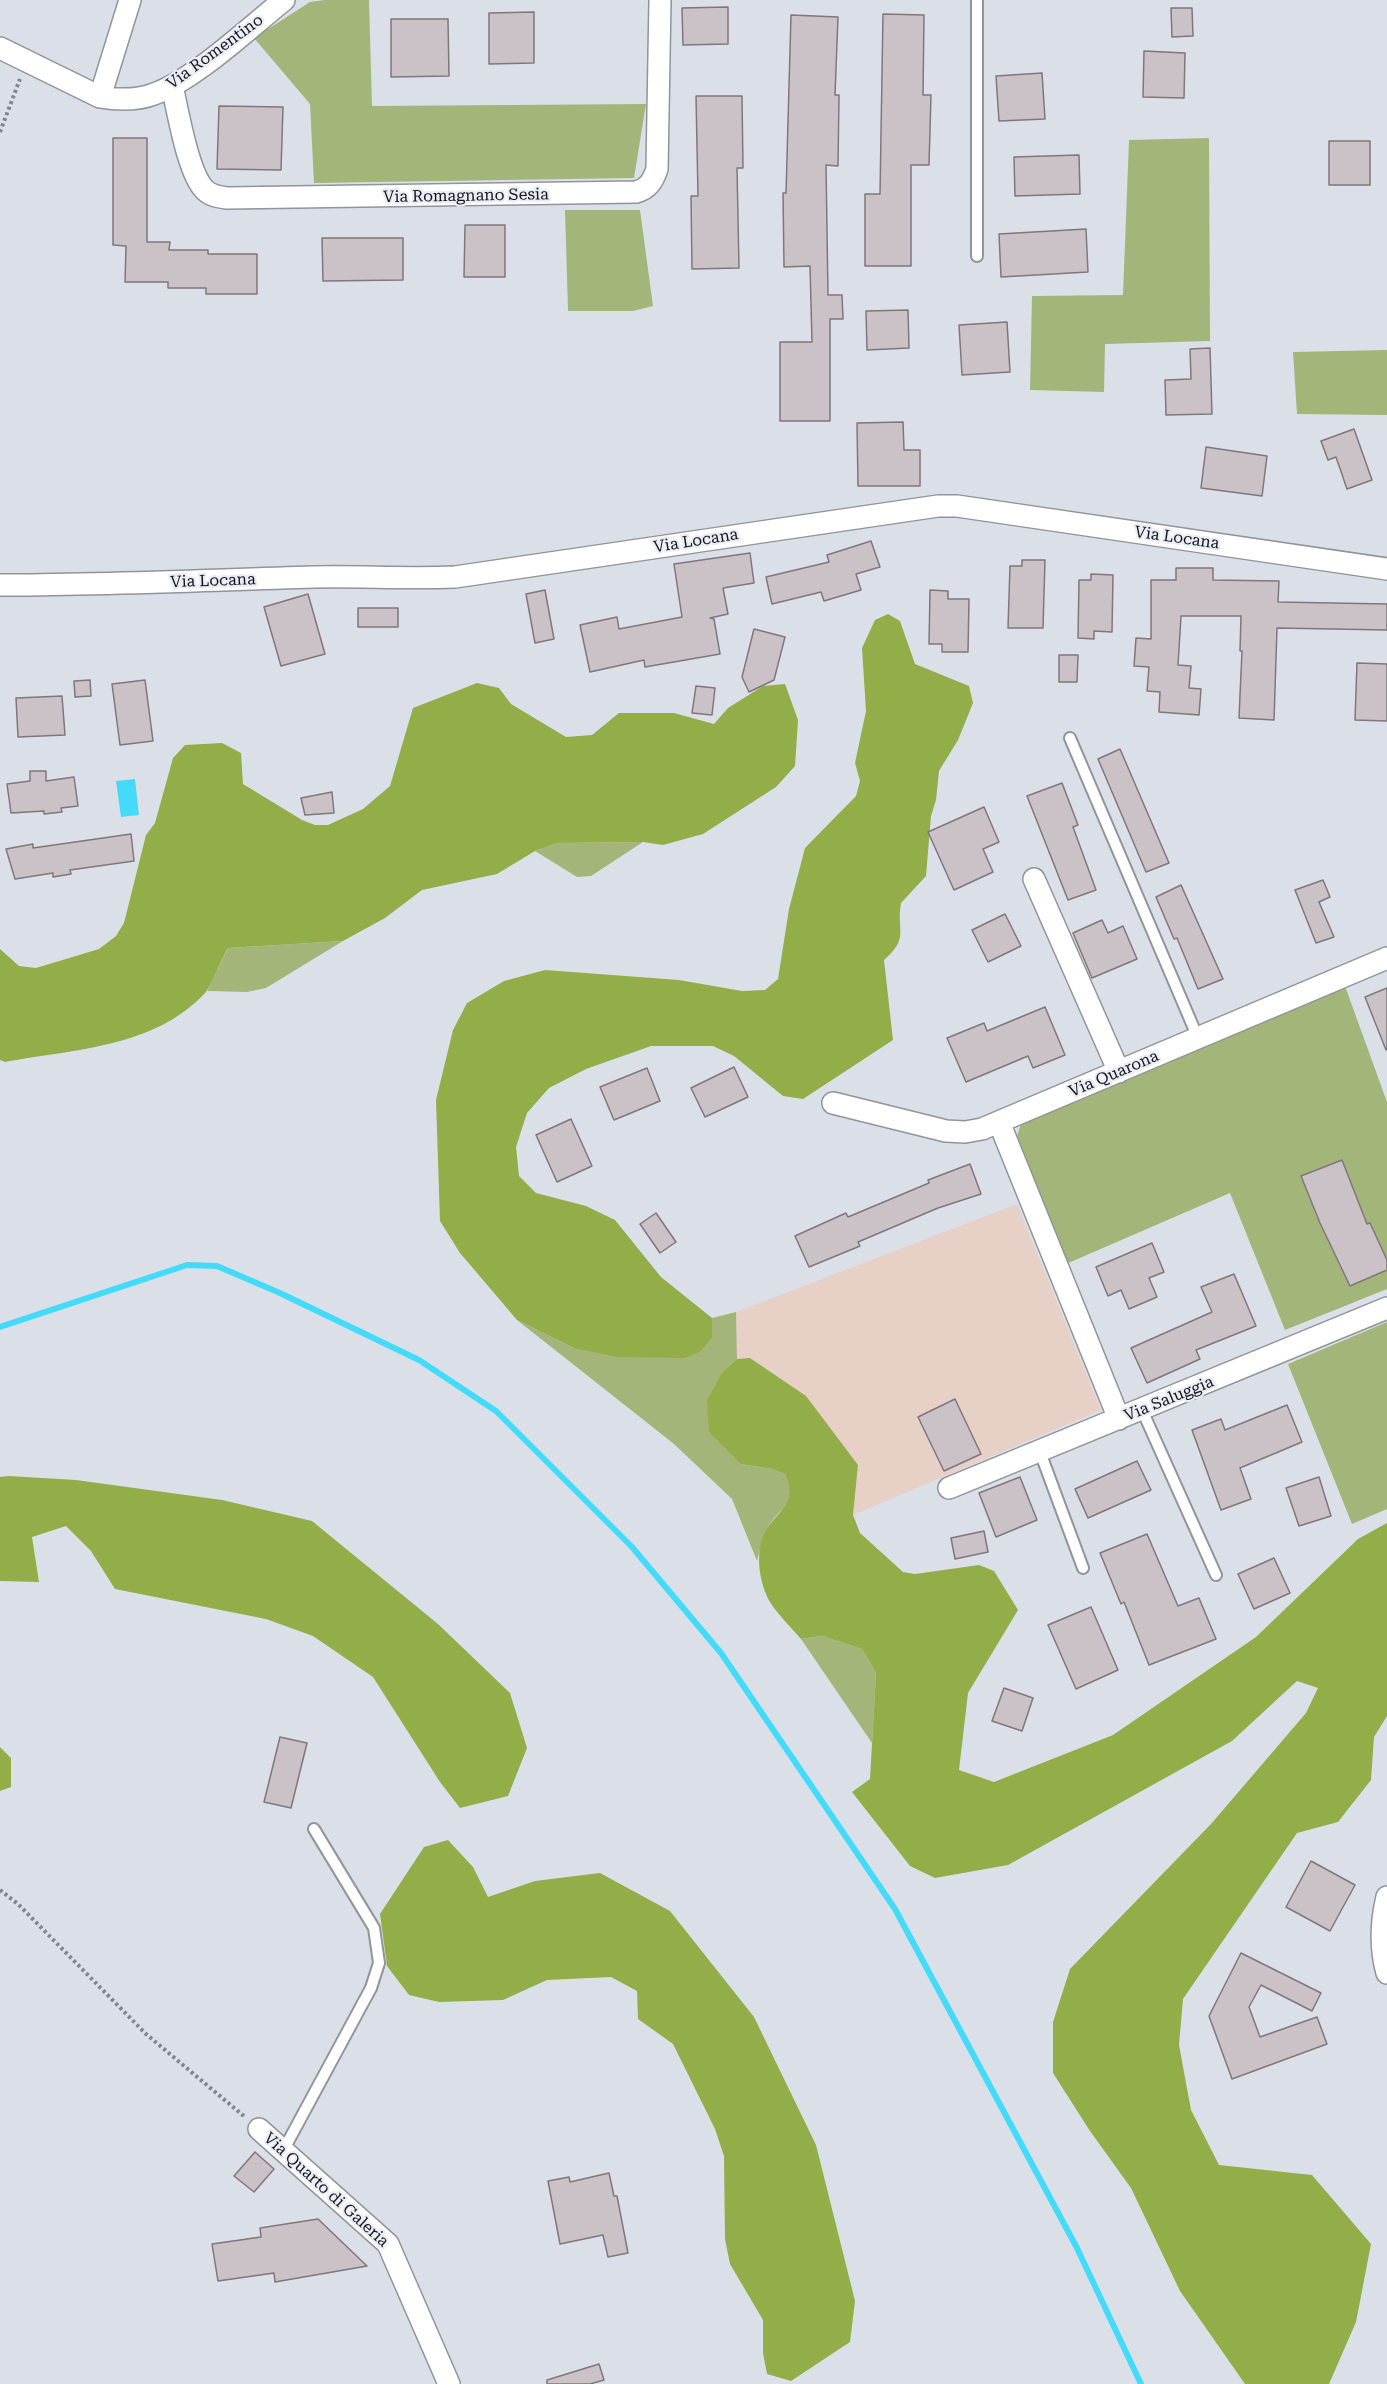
<!DOCTYPE html>
<html>
<head>
<meta charset="utf-8">
<style>
	body { margin:0 }
	canvas { display:block; background:#dbe0e8 }
</style>
</head>
<body>
<canvas width="1387" height="2384"></canvas>
<script>
const g = document.querySelector('canvas').getContext('2d');
g.lineJoin = 'round';
function paint(path, color) { g.fillStyle = color; g.fill(path, 'evenodd'); }
function trace(path, color, width, dash) { g.strokeStyle = color; g.lineWidth = width; g.lineCap = dash ? 'butt' : 'round'; g.setLineDash(dash || []); g.stroke(path); }
function write(font, color, halo, rows, align = 'center') {
  g.font = font + ' "Roboto Serif",serif'; g.lineWidth = 4.5; g.setLineDash([]); g.textBaseline = 'middle'; g.strokeStyle = halo; g.fillStyle = color; for (const [text, x, y, turn = 0] of rows) {
    g.save(); g.translate(x, y); g.rotate((+turn || 0) * Math.PI / 180); g.textAlign = isNaN(turn) ? turn : align; if (halo) g.strokeText(text, 0, 0); g.fillText(text, 0, 0); g.restore();
  }
}
const industrial = new Path2D(`
	M1017 1204 1101 1410 853 1515 858 1465 751 1358 737 1359 736 1312Z`);
const green = new Path2D(`
	M324 0H369L372 106 646 104 634 178 314 183 310 104 254 38 310 2Z
	M1209 138 1210 341 1105 344 1104 392 1030 390 1032 296 1123 295 1129 140Z
	M565 210H640L653 306 633 311H568Z
	M1387 350V415L1297 414 1293 352Z
	M643 842 591 876 577 877 535 851 557 843Z
	M343 941 266 988 247 992 207 991 228 948Z
	M1345 986 1387 1102V1289L1285 1330 1230 1193 1066 1264 1015 1142 1022 1121Z
	M736 1312 737 1359 723 1371 741 1464 772 1469 785 1474C798 1510 781 1503 767 1529 762 1538 760 1551 757 1561L732 1499 674 1444 517 1320 574 1348 712 1337V1318Z
	M1387 1322V1509L1352 1524 1288 1364Z
	M822 1636 862 1649 876 1673 872 1743 801 1639Z`);
const forest = new Path2D(`
	M888 614 900 621 915 664 969 686 973 703 958 740 939 771 936 800 931 816 926 876 901 903C896 932 910 937 884 960L893 1040 803 1099 783 1096 734 1056 713 1046H651L586 1069 549 1088 527 1113 516 1147 519 1176 536 1193 586 1206 615 1220 661 1277 712 1318V1337L700 1352 685 1358 617 1357 574 1348 517 1320 460 1253 440 1221 436 1100 453 1030 467 1003 504 981 545 970 679 980 742 991 765 990 778 979 789 909 805 848 856 796 860 781 855 763 866 711 862 648 875 620Z
	M477 683 499 688 511 704 566 737 592 735 619 713H674L714 724 728 708 763 686 785 684 798 720 795 766 776 787 703 834 663 845 643 842 557 843 535 851 497 874 422 890 385 918 343 941 228 948C222 958 211 986 205 993 154 1048 74 1049 5 1062L0 1060V949L19 966 36 968 99 949 116 936 124 923 146 835 155 823 173 758 185 745 222 743 241 753 243 784 302 820 315 825H328L363 809 390 786 413 708Z
	M750 1358 806 1396 858 1465 853 1515 860 1533 903 1572 915 1574 979 1565 994 1571 1018 1610 968 1693 959 1770 994 1782 1113 1735 1256 1637 1358 1539 1387 1523V1716L1374 1737 1371 1780 1338 1822 1297 1833 1183 1999 1179 2045 1191 2110 1219 2165 1312 2175 1371 2244 1356 2322 1329 2384H1245L1180 2291 1131 2188 1090 2131 1053 2073V2022L1070 1969 1211 1824 1306 1713 1318 1688 1297 1681 1232 1741 1008 1865 935 1878 910 1866 852 1792 870 1779 876 1673 862 1649 822 1636 801 1639C791 1627 771 1608 766 1594 758 1574 755 1546 768 1527 784 1505 796 1504 785 1474L772 1469 741 1464 709 1432 707 1400 723 1371 737 1359Z
	M9 1476 76 1480 222 1500 312 1521 438 1624 510 1693 527 1748 508 1796 460 1808 440 1782 373 1677 313 1636 266 1619 115 1589 91 1551 66 1526 32 1537 39 1582 0 1581V1477Z
	M0 1747 11 1758V1787L0 1791Z
	M448 1840 473 1867 488 1897 535 1881 600 1873 670 1911 754 2017 816 2145 855 2301 850 2342 791 2381 767 2374 763 2353V2320L730 2264 725 2239 724 2156 715 2129 673 2044 638 2019 637 1991 611 1977 547 1980 503 2000 439 2002 409 1995 387 1966 380 1914 424 1847Z`);
const water = new Path2D(`
	M135 779 139 815 121 817 116 781Z`);
const stream = new Path2D(`
	M0 1327 187 1265 217 1266 280 1293 419 1360 496 1411 632 1547 721 1653 895 1909 1077 2248 1141 2384`);
const building = new Path2D(`
	M728 7V44L683 45 682 8Z
	M1171 8H1192L1193 36 1172 37Z
	M534 12V63L489 64V13Z
	M883 14 924 15 923 95H931L929 165H911V266H865V194H880Z
	M791 15 838 17 835 95H839L838 166 826 165 828 295H842L843 319H830V421H780V342H812L810 266 784 267 783 193H786Z
	M391 19H448L449 76 391 77Z
	M1144 51 1185 53 1184 98 1143 97Z
	M1042 73 1045 119 999 121 996 76Z
	M696 96H742L743 168H737L739 268 692 269 691 196H698Z
	M219 106 283 107 281 170 217 169Z
	M113 138H147V242H170L169 250H208V254H257V294H206V288H168V282H125L126 246 113 245Z
	M1329 141H1370V185H1329Z
	M1079 155 1080 194 1015 196 1014 157Z
	M465 225H505V277H464Z
	M1086 229 1088 272 1001 277 999 234Z
	M322 238H403V280L323 281Z
	M908 310 909 348 867 350 866 311Z
	M1007 322 1010 372 962 375 959 325Z
	M1210 348 1212 414 1166 415 1165 380 1191 379 1190 349Z
	M903 422 904 450H920V486H858L857 423Z
	M1354 429 1372 480 1347 489 1336 457 1328 460 1321 441Z
	M1206 447 1267 456 1262 496 1201 488Z
	M871 541 880 567 856 574 861 590 824 601 821 592 772 604 766 577 829 562 827 555Z
	M750 553 754 583 723 588 728 614 710 618 714 619 720 654 645 667 644 660 590 672 580 625 617 617 619 629 682 617 674 564Z
	M1022 560H1045L1043 628H1008L1010 566H1022Z
	M1176 568H1213V580L1279 581 1278 602 1387 604V630L1277 628 1274 720 1239 718 1242 651H1240L1241 616H1181L1178 665 1191 666 1189 688 1201 689 1199 715 1159 712 1160 692 1147 691 1149 667 1134 666 1136 638 1151 639V580H1176Z
	M1091 574 1113 575 1112 632 1094 631V639L1078 638 1079 580H1091Z
	M545 590 554 639 535 643 526 594Z
	M930 590 948 591V599H969L968 652H942V644H929Z
	M308 594 325 654 281 666 264 607Z
	M358 608H398V627H358Z
	M754 629 785 637 774 680 749 692 742 677Z
	M1059 655H1078L1077 682H1059Z
	M1357 663 1387 664V721L1355 720Z
	M90 680 91 696 75 697 74 681Z
	M145 680 153 741 120 745 112 684Z
	M696 686 715 688 712 715 692 713Z
	M62 696 65 735 18 737 16 698Z
	M1120 749 1169 863 1146 872 1098 759Z
	M30 771H46V781L74 777 78 806 61 808 62 812 44 814V811L11 813 7 784 30 781Z
	M1062 783 1078 825 1073 827 1096 890 1068 900 1027 796Z
	M332 792 334 813 305 815 301 798Z
	M984 807 999 842 983 849 993 872 954 890 928 832Z
	M131 834 134 861 70 870 71 874 53 877V873L15 879 6 849 33 844V848Z
	M1323 880 1330 897 1319 902 1334 937 1316 943 1295 890Z
	M1181 885 1223 979 1198 989 1177 938 1174 939 1156 897Z
	M1005 914 1021 946 988 962 972 930Z
	M1102 920 1108 933 1123 926 1137 959 1092 978 1073 933Z
	M1387 988V1049L1386 1050 1365 997Z
	M1045 1007 1065 1055 1033 1068 1028 1056 966 1082 947 1038 984 1023 987 1031Z
	M734 1067 748 1097 705 1117 691 1088Z
	M647 1068 660 1101 614 1120 600 1087Z
	M571 1119 592 1166 557 1182 536 1135Z
	M1342 1160 1367 1224 1370 1223 1387 1260V1270L1350 1286 1320 1223 1301 1176Z
	M970 1164 981 1194 938 1208 858 1242 860 1246 809 1267 795 1236 846 1213 848 1217 929 1183 928 1180Z
	M656 1213 676 1242 660 1253 640 1224Z
	M1152 1243 1164 1272 1149 1278 1157 1297 1129 1309 1121 1290 1108 1296 1096 1267Z
	M1234 1274 1256 1326 1196 1350 1200 1359 1147 1383 1131 1348 1212 1312 1201 1287Z
	M955 1399 981 1454 944 1471 918 1417Z
	M1287 1405 1302 1442 1240 1468 1251 1499 1221 1510 1192 1430 1221 1419 1225 1430Z
	M1137 1461 1151 1490 1088 1518 1075 1489Z
	M1020 1477 1037 1520 996 1537 979 1493Z
	M1319 1477 1331 1516 1299 1526 1286 1488Z
	M984 1531 988 1552 955 1559 951 1538Z
	M1147 1534 1178 1606 1199 1598 1216 1639 1149 1665 1124 1602 1121 1604 1100 1553Z
	M1274 1558 1290 1593 1254 1609 1238 1574Z
	M1091 1607 1118 1670 1076 1689 1048 1625Z
	M1004 1688 1033 1698 1022 1731 992 1721Z
	M280 1737 307 1743 291 1808 264 1802Z
	M1311 1861 1355 1885 1330 1931 1286 1907Z
	M1241 1953 1321 1993 1312 2011 1261 1985 1249 2007 1260 2037 1317 2017 1327 2044 1232 2079 1209 2016Z
	M255 2152 274 2169 254 2192 234 2176Z
	M609 2173 614 2196H617L628 2253 608 2257 603 2235 560 2244 548 2181 569 2177 570 2182Z
	M318 2219 367 2266 275 2282 274 2273 218 2281 212 2244 261 2237 260 2228Z
	M599 2364 604 2380 590 2384H547V2380Z`);
const path = new Path2D(`
	M0 132 20 79
	M0 1890 18 1904 146 2034 245 2117`);
const lane = new Path2D(`
	M977 0V256
	M1070 738 1198 1038
	M1142 1410 1216 1575
	M1040 1452 1083 1568
	M283 2151 371 1988 379 1963 374 1928 314 1829`);
const street = new Path2D(`
	M130 0 100 97C118 100 136 101 154 94 194 80 249 28 284 0
	M0 48 100 97
	M172 86C178 111 188 174 205 190 211 196 219 197 227 198L636 192C648 189 653 181 657 169L660 0
	M0 585C105 585 209 580 314 577 361 576 407 579 455 577L938 506H957L1387 569
	M1034 879 1119 1072
	M833 1103 946 1131 965 1132 982 1129 1387 958
	M999 1122 1119 1419
	M949 1488 1387 1308
	M1387 1897C1381 1922 1380 1948 1387 1973
	M259 2129 388 2244 449 2384`);
const streetNames = [
	["Via Romentino",215,52,-36],
	["Via Romagnano Sesia",466,196,-1],
	["Via Locana",1177,538,8],
	["Via Locana",696,541,-9],
	["Via Locana",213,581,-2],
	["Via Quarona",1114,1074,-23],
	["Via Saluggia",1169,1399,-22],
	["Via Quarto di Galeria",326,2190,42]
];
paint(industrial, '#e7d0c5');
paint(green, '#a4b57a');
paint(forest, '#93ad49');
paint(water, '#44dbfa');
trace(stream, '#44dbfa', 6);
paint(building, '#cac2c7');
trace(building, '#7e777c', 1.5);
trace(lane, '#90949b', 14);
trace(street, '#90949b', 24);
trace(path, '#82858b', 4, [3, 3]);
trace(lane, '#fff', 10);
trace(street, '#fff', 21);
write('16px', '#141518', '#e9edf5', streetNames);
</script>
</body>
</html>
